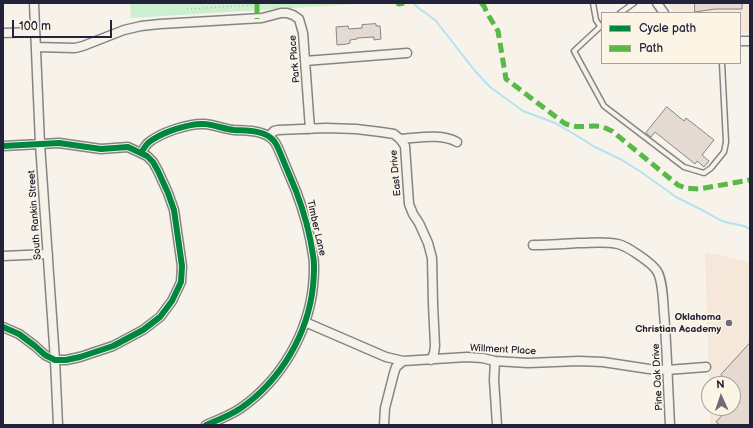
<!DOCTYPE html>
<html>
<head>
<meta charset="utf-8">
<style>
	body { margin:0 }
	#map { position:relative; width:753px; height:428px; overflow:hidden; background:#f7f3ea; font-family:"Balsamiq Sans",sans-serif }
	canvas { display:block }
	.frame { position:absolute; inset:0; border:4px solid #22223b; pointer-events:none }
	.legend { position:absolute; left:601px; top:12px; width:140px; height:52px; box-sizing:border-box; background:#fcf5e5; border:1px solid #a5a1a1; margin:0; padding:5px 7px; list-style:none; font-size:12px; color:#22223b }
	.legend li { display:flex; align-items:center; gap:8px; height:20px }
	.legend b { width:20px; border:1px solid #a5a1a1 }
	.north { position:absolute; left:701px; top:376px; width:40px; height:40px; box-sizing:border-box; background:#fcf5e5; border:1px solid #a5a1a1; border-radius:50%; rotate:357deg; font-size:11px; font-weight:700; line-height:16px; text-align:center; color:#22223b }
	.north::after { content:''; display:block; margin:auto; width:14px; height:18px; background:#6d6b78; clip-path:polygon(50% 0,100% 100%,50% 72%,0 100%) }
	.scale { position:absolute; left:12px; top:20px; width:100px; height:18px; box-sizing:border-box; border:2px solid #22223b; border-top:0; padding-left:5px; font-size:12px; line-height:14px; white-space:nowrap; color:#22223b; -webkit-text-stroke:3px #fcf5e5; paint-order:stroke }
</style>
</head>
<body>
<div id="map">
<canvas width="753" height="428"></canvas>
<div class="frame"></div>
<ul class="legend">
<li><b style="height:5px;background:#00873e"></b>Cycle path</li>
<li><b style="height:5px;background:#58b947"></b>Path</li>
</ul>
<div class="north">N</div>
<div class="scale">100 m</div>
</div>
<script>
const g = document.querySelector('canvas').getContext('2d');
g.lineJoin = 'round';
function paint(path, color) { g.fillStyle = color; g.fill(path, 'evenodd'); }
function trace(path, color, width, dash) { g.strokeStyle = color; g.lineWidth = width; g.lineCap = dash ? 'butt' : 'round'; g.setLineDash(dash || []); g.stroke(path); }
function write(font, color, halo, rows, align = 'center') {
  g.font = font + ' "Balsamiq Sans",sans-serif'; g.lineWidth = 3.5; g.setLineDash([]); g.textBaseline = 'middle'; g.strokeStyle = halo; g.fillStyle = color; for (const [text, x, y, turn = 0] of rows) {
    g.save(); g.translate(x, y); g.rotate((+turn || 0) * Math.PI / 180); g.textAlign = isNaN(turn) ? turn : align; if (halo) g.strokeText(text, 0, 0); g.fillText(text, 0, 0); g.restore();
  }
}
const built = new Path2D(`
	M667 3H750V33H740V13H674Z
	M705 252 750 262V425H710V408H733V384H709V388Z`);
const green = new Path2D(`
	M130 3H374L131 18Z`);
const stream = new Path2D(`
	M413 3 422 11H423L436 21 475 71 490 87 523 111 555 123 574 134 595 147 622 160 641 172 676 197 704 211 718 219 725 222 744 226 750 229`);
const building = new Path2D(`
	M695 3H742V9H715L695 12Z
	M376 24V26H380L381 39 374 40V37L357 38V39L350 40V43L347 44 337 45 336 27 348 26 349 29 362 28V25Z
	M667 107 684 121 686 118 714 140 702 155 709 161 704 167 697 161 695 164 655 132 651 137 646 133Z
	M750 343V425H720L716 422 729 408 733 411 740 402 733 396V384H724L727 380 721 375Z`);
const path = new Path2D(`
	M220 3V6
	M187 9 257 5`);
const service = new Path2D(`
	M593 3 596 20 600 26
	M620 13 634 3
	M602 25 574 51 604 106 684 167 704 173 711 168 724 152 726 142 722 63`);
const minor = new Path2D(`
	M34 3 40 144 55 360 58 425
	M657 3 664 13
	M3 33 35 32
	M740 41H750
	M36 47 75 48 83 46 124 30 141 26 160 24 262 18 281 13H287L293 15 299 19 303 33 310 129
	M305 61 407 53
	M269 136 274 131 278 130 326 128 356 129 381 132 394 134 400 139 405 146 409 204 413 214 419 223 428 243 432 258 433 304 435 346 434 353 431 360
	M400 139C418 138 441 133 457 142
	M3 146 59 143 101 149 128 147 147 156 153 162 158 171 168 193 174 210 182 266 181 282 172 301 160 317 143 330 113 346 80 357 66 360H55L45 355 35 346 19 334 3 327
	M141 153C143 150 145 146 148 143 160 133 188 123 205 124 215 125 224 129 234 130 248 131 265 130 274 141 277 145 279 150 281 155 286 167 291 179 296 191 304 212 310 234 313 255 315 265 314 276 313 286 308 334 281 380 241 408 231 415 218 420 206 425
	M533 245C548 245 563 244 578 243 591 243 605 241 618 244 627 246 652 263 657 271 663 281 663 302 664 313 667 350 668 388 670 425
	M3 256 48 254
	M305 322 386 357 403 361 467 357 482 358 495 361 528 363 579 361 603 362 649 369 667 370 706 367
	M495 361 494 380 497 425
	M384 425 385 408 394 373 396 367 403 361`);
const quiet = new Path2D(`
	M257 3V19
	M397 3 399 4 404 3
	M481 3 484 6 487 13 498 31 506 79 564 123C577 130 590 124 603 127 606 128 609 130 612 131L678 185 685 188 699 189 750 180`);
const cycleway = new Path2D(`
	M3 146 59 143 101 149 128 147 147 156 153 162 158 171 168 193 174 210 182 266 181 282 172 301 160 317 143 330 113 346 80 357 66 360H55L45 355 35 346 19 334 3 327
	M141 153C143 150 145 146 148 143 160 133 188 123 205 124 215 125 224 129 234 130 248 131 265 130 274 141 277 145 279 150 281 155 286 167 291 179 296 191 304 212 310 234 313 255 315 265 314 276 313 286 308 334 281 380 241 408 231 415 218 420 206 425`);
const markers = [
	[729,323,4,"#6d6b78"]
];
const streetNames = [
	["Park Place",295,59,-95],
	["East Drive",396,173,-95],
	["South Rankin Street",35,215,-94],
	["Timber Lane",316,228,77],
	["Willment Place",503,350,3],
	["Pine Oak Drive",658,377,-93]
];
const poiNames = [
	["Oklahoma",721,317],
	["Christian Academy",721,329]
];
paint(built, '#f5e8da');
paint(green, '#ccf0cf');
trace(stream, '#b2e2f3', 2);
paint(building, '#e5dad2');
trace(building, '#868485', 1);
trace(service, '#868485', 7);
trace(minor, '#868485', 11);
trace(path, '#b0aead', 1, [1, 3]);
trace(service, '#f5f2ec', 4);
trace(minor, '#f5f2ec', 8);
trace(quiet, '#58b947', 5, [10, 5]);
trace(cycleway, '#00873e', 6);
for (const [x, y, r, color] of markers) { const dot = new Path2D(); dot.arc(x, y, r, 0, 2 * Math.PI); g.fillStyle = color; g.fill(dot); trace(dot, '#fcf5e5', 1.5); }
write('10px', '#22223b', '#fcf5e5', streetNames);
write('bold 10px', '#22223b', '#fcf5e5', poiNames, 'right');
</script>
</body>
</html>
